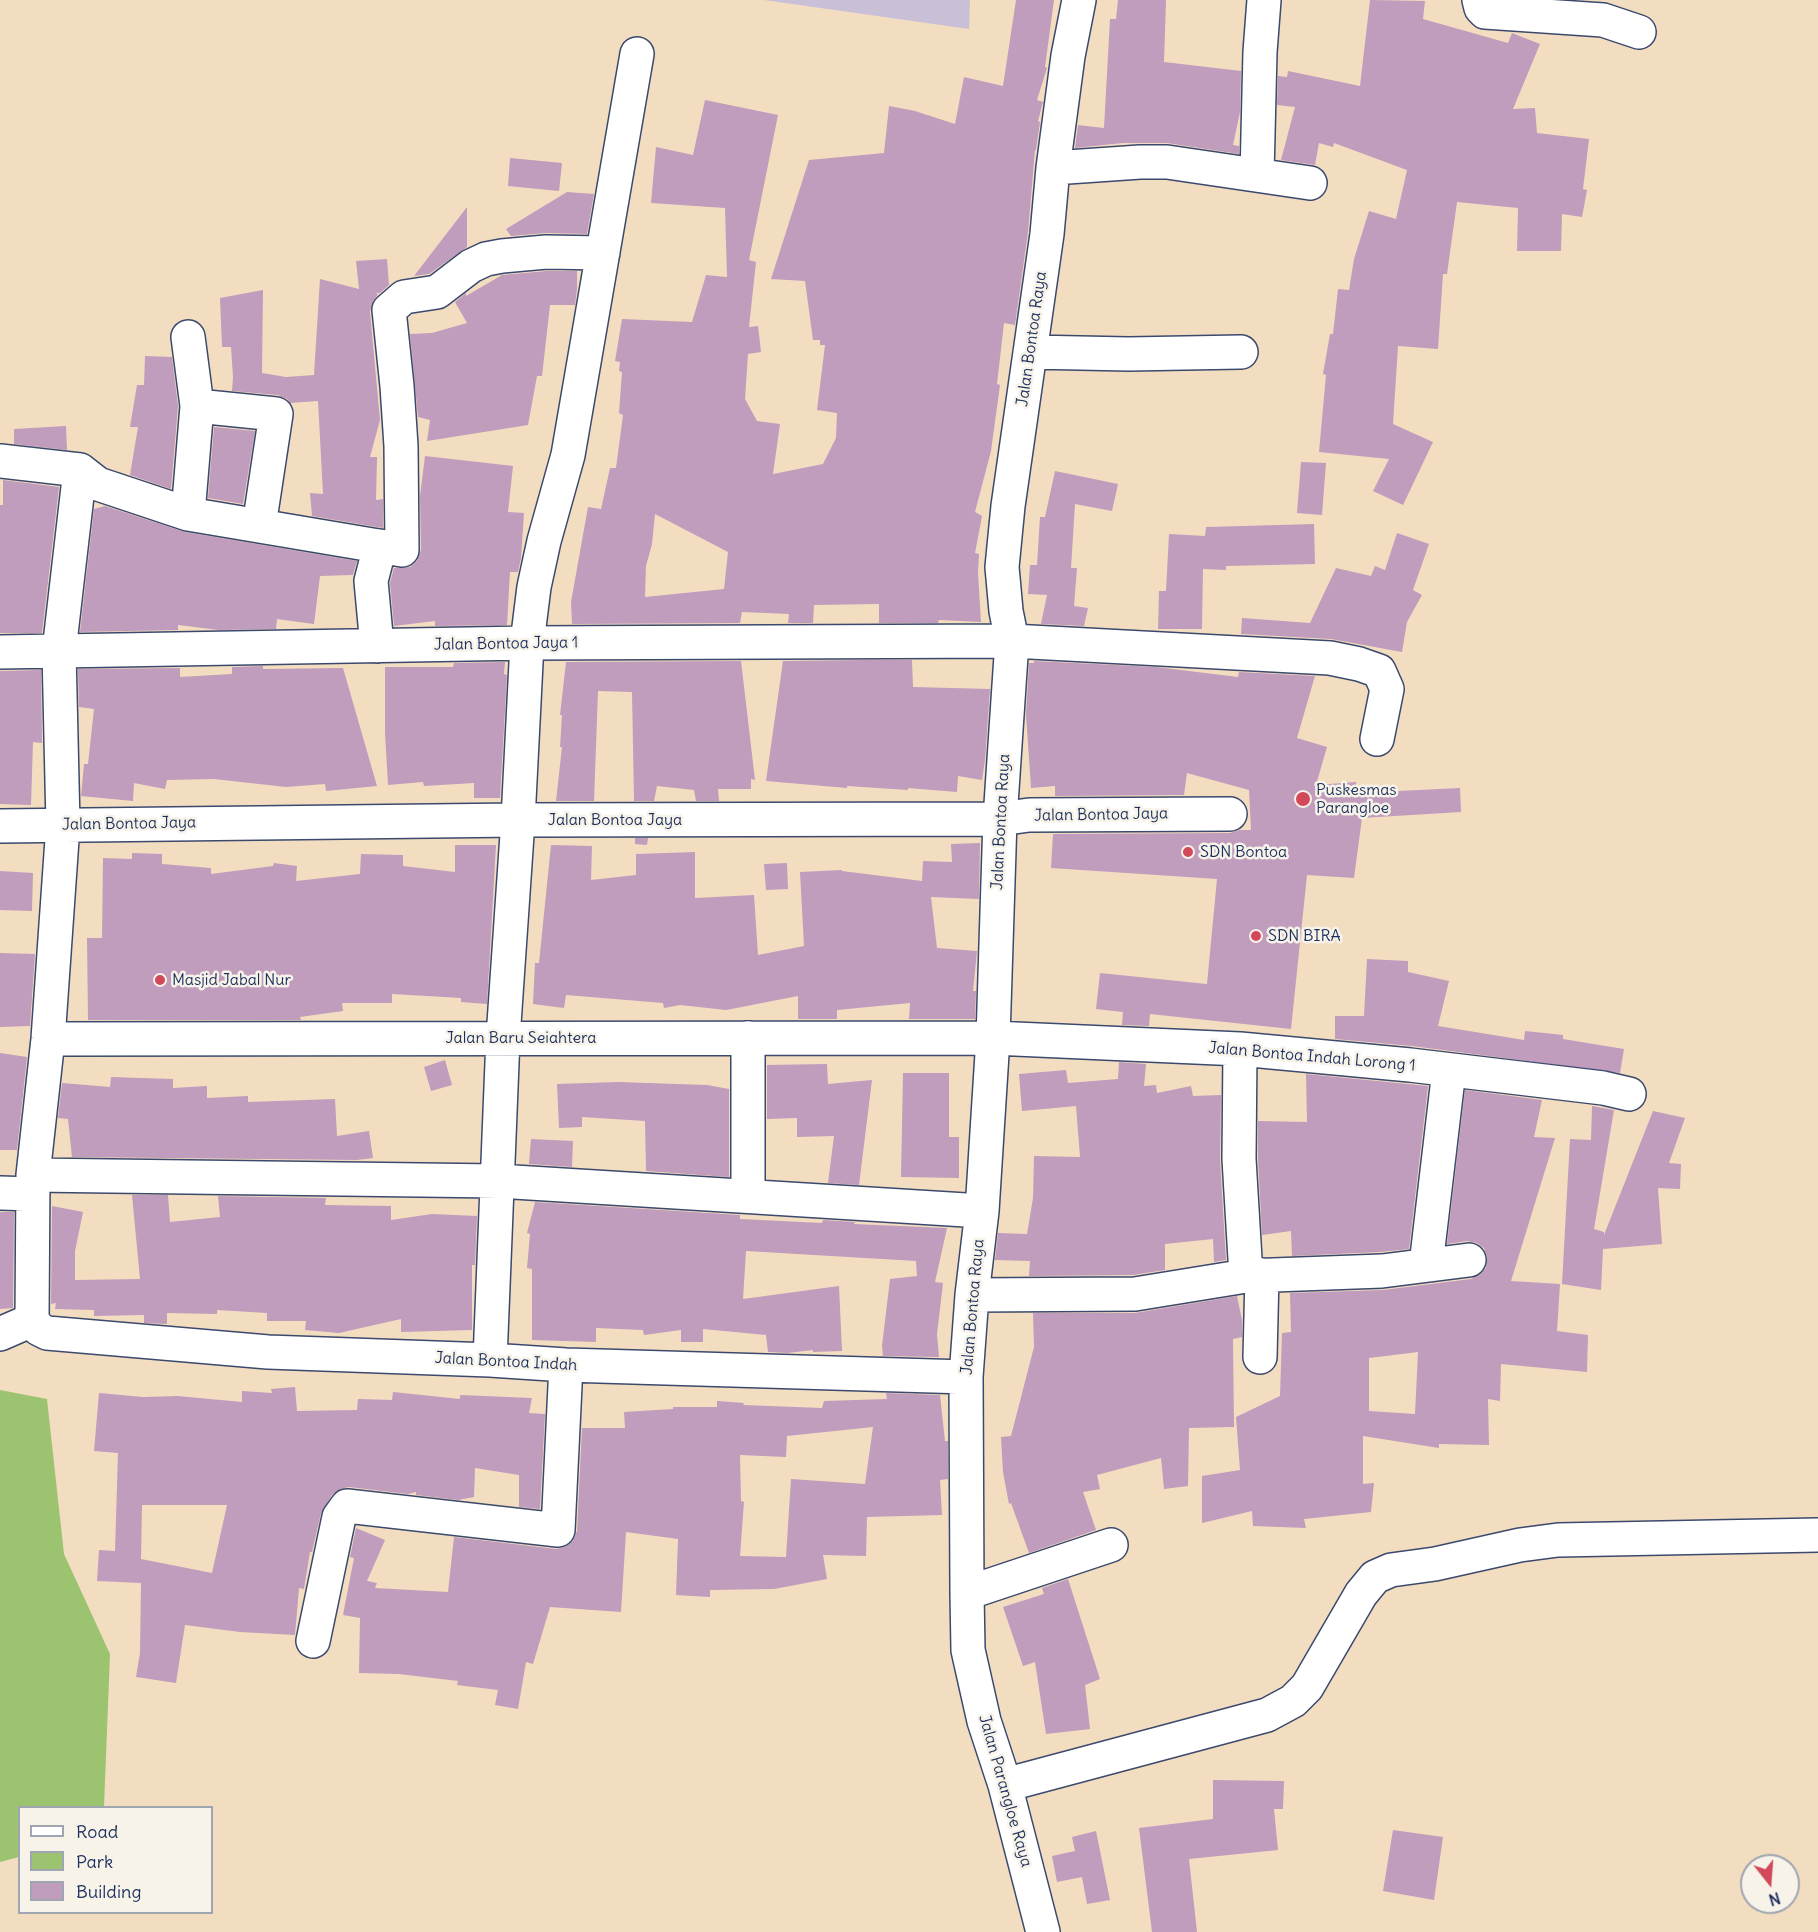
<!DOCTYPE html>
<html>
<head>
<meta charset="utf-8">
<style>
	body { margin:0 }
	#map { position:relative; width:1818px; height:1932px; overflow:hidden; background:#f3ddc0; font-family:Delius,sans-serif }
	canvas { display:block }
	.legend { position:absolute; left:18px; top:1806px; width:195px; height:108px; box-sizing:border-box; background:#f7f3e8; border:2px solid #9fa5b1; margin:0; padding:8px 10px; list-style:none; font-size:18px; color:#1b2f5e }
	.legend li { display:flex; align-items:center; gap:12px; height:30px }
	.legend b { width:30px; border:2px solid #9fa5b1 }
	.north { position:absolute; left:1740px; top:1854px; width:60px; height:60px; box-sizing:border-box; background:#f7f3e8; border:2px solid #9fa5b1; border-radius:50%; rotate:163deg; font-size:16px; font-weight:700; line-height:24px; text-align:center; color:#1b2f5e }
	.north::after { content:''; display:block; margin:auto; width:21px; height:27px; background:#d1495b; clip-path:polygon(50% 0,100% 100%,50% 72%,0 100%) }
</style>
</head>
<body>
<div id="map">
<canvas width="1818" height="1932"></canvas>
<ul class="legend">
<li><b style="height:8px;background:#fff"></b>Road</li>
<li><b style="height:16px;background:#9cc470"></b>Park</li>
<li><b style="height:16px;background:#c09cbd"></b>Building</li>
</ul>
<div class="north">N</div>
</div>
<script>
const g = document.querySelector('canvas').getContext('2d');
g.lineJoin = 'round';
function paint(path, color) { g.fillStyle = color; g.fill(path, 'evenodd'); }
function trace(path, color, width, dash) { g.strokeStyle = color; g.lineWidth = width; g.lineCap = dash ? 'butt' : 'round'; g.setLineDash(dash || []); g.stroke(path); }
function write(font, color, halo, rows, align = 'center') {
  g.font = font + ' Delius,sans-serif'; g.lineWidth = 5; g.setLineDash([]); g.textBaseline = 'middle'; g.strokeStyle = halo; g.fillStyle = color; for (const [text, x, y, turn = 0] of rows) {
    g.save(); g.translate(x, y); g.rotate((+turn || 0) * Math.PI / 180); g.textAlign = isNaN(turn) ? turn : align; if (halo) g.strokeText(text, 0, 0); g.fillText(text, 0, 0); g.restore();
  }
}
const industrial = new Path2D(`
	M764 0H970L969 29Z`);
const green = new Path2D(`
	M0 1390 47 1399 64 1554 110 1654 104 1807 20 1808 19 1857 0 1862Z`);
const building = new Path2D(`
	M1016 0H1054L1045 67 1047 68 1037 100 1043 102 1038 121 1040 122 1036 150H1035L1028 232 1015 325 1004 323 997 384 1000 385 991 451 975 512 982 516 975 553 979 554 978 573 981 622 939 620 938 623H879V604L814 605 813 623H788L789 614 742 612 740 623 572 624 571 602 588 507 601 509 610 468H616L623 415 619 413 622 372 619 371 620 362 615 361 622 319 692 322 706 275 727 277 725 208 651 203 656 147 693 155 705 100 778 115 749 260 756 262 749 327 758 326 761 352 748 354 745 399 757 421 780 424 773 474 823 464 836 438 837 413 817 410 825 345H820V340H813L805 281 771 279 809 160 884 153 889 106 915 111 955 124 964 77 1003 86ZM655 514 728 552 724 589 645 597 646 566 652 544Z
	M1118 0H1166L1164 62 1241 71 1240 112 1233 145 1239 146V154L1167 143H1123L1075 148 1078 125 1104 128 1110 19H1116Z
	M1370 0 1425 1 1423 19 1508 43 1512 33 1540 44 1513 109 1535 108 1537 133 1589 139 1583 189 1587 190 1582 217 1562 214 1561 251H1517L1518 208 1457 202 1447 274H1443L1438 349 1398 346 1393 424 1433 442 1403 505 1373 491 1389 459 1319 452 1326 375 1323 374 1330 334H1333L1338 289 1349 290 1354 259 1369 211 1396 219 1407 170 1334 143 1333 147 1319 143 1315 165 1281 160 1295 107 1277 105 1278 76 1287 77 1288 71 1360 86Z
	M510 158 562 163 559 191 508 186Z
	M567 192 594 194 587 234 546 233 511 236 506 229Z
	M467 207V247L429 274 414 276Z
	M387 259 389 285 380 293H375L378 294 372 303 370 312 380 420 370 457H377L376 500 383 499V528L312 516 310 493 323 494 318 401 290 403 287 399 278 395 232 391 233 377 231 347H222L220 298 263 290 262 373 286 377 314 375 320 279 359 289 356 261Z
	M547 271H577V289L575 305H550L542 376H537L528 425 427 441 430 420 418 417 410 334 432 333 467 323 455 302 466 293V296L502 275Z
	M145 356 172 357 178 406 171 489 130 475 138 427H130L137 385H144Z
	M66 426 67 450 14 444V429Z
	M214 427 255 431 243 504 208 498Z
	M425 456 513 466 508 512 524 513 521 558 518 572H510L507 625 435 626V621L394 626 390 583 394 568 410 567 417 561 421 550 420 496Z
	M1301 462 1326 463 1322 515 1297 513Z
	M1055 471 1118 484 1112 511 1075 504 1071 568H1077L1074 606 1088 608 1084 626 1041 624 1047 595 1028 594 1030 565H1037L1040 517H1045Z
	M3 480 59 487 42 633H0V505H3Z
	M105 506 185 532 357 561 353 575 320 576 314 624 277 619 276 629 219 630 178 625V630L80 632 94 509Z
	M1314 524 1315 564 1226 566V570L1203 569 1202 629H1158L1159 591H1166L1169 534 1205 536 1206 527Z
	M1397 533 1429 544 1413 590 1422 595 1407 622 1402 652 1331 639 1241 634 1242 618 1310 623 1336 568 1371 576 1375 566 1385 570Z
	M862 660H912L913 687 990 689 985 760 982 780 958 776 957 792 908 788V790L847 786V788L766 781 783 661Z
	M741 661 755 780 751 779V789H718L719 801H696L694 790 657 786 654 801H634L632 692 598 691 594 801H556L562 747H560L562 715H560L566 662Z
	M1034 661 1156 667 1238 677 1239 672 1315 676 1297 738 1327 747 1316 785 1356 782 1357 793 1460 788 1461 812 1362 818 1354 878 1307 875 1291 1029 1150 1014 1149 1026 1122 1025 1123 1012 1096 1009 1100 973 1207 984 1217 879 1051 868 1053 834 1230 833 1240 830H1251L1249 790 1187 773 1184 795 1055 796V786L1031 788 1026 715 1029 663H1034Z
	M505 662 504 674 507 675 500 798H474V783L424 786 423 782 388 785 385 733V667H453L454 663Z
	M263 666V669L343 668 377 786 326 791 325 784 286 787 214 779 167 780 165 789 134 783 133 801 81 796 84 764H88L94 709 79 707 78 669 180 668V677L232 674V667Z
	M41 670 42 743 33 742 31 805 0 804V671Z
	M635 838H648L647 845 635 844Z
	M980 843 979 899 931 897 937 948 977 951 973 991H976L975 1019H909L910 1003 837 1010V1019H798V996L726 1010 680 1005 664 1008 663 1003 566 995 564 1008 533 1004 535 963H539L551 845 592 846 591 880 636 875V854L695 852V898L754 895 758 955 804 946 800 872 842 870V871L922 881 923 861 952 862 951 844Z
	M455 845H496L487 1004 461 1002V998L392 994V1003H342L343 1011 300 1017 301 1020H88L87 938H102L103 858 132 859V853L162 854V864L211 868V874L273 866 274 863 297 866 296 881 360 874 361 854 403 855V866L455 872Z
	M787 863 788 889 766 890 764 864Z
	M0 871 33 873 32 911 0 910Z
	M0 953 35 954 30 1026 0 1027Z
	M1367 959 1408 961V972L1449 981 1438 1026 1524 1040 1525 1031 1563 1035V1039L1624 1049 1620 1073 1412 1046 1335 1039V1016H1364Z
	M0 1053 27 1057 17 1150H0Z
	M445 1060 452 1085 431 1091 424 1067Z
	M1119 1062 1146 1064 1144 1086 1156 1085 1157 1093 1191 1086 1193 1096 1221 1095 1220 1160 1226 1260 1214 1262 1213 1239 1165 1244V1270L1133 1275 1029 1276 1030 1261 995 1260 998 1233 1027 1234 1033 1198 1034 1156 1080 1157 1076 1106 1022 1111 1019 1074 1066 1070 1068 1083 1118 1079Z
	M827 1064 828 1084 872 1080 859 1185 828 1183 834 1136 797 1137V1118L767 1119V1065Z
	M903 1073H949V1137H959V1178L901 1177Z
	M1306 1074 1428 1086 1409 1249 1380 1252 1292 1256 1291 1231 1262 1235 1258 1159V1121L1307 1122Z
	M111 1077 173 1079V1088L207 1086V1098L248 1096V1102L335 1099 337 1136 369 1131 373 1158 357 1160 72 1157 68 1119 58 1118 62 1083 110 1087Z
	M618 1082 707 1085 729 1089V1177L646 1171 645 1121 582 1117V1127L559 1128 557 1084Z
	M1465 1090 1542 1100 1534 1137 1555 1138 1511 1281 1560 1284 1557 1331 1588 1335 1587 1372 1501 1364 1500 1401 1488 1399 1489 1445 1439 1444V1448L1363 1436V1484L1374 1483 1371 1512 1304 1519 1306 1528 1253 1526 1252 1511 1202 1523V1476L1240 1470 1236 1417 1280 1396 1282 1333 1291 1332 1290 1293 1383 1290 1471 1279 1480 1275 1486 1268 1487 1257 1484 1248 1477 1243 1467 1241 1447 1244ZM1418 1352 1415 1414 1369 1411V1358Z
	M1592 1106 1614 1110 1594 1229 1604 1232V1235L1653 1111 1685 1118 1669 1163 1681 1164 1680 1189 1658 1188 1662 1244 1603 1249 1601 1290 1562 1284 1570 1139 1591 1140Z
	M531 1139 573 1141 572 1167 529 1164Z
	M132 1195H168L170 1222 220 1217 218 1196 326 1198 325 1205 391 1206V1220L432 1214 477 1216 475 1265H472V1330L401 1332V1319L339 1333 305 1330 306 1321H267V1313L217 1310V1314L167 1313V1324L144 1323V1315L94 1316V1310L55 1309 56 1303 51 1304 52 1206 83 1212 75 1251V1280L140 1279Z
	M535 1202 740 1215V1219L822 1223 823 1220 855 1222 854 1224 947 1228 935 1282 943 1283 937 1334 939 1357 883 1356 882 1346 890 1279 917 1276 916 1261 746 1251 743 1299 839 1286 842 1351 813 1352V1350L787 1353 768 1352 766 1335 703 1329V1342H681V1330L644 1335 643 1330 596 1328V1342L532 1340V1269L527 1268 530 1234 527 1233Z
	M0 1212H14L13 1308 0 1309Z
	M1237 1296 1242 1320V1337L1233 1339 1234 1427 1189 1428 1188 1486 1164 1489 1161 1458 1097 1475 1100 1489 1083 1492 1096 1530 1029 1553 1011 1503 1009 1504 1003 1472 1001 1437 1011 1436 1034 1347 1033 1313H1135Z
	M295 1387 297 1411 357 1410 358 1399 392 1400 393 1392 460 1399V1395L532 1398 529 1413 545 1414 540 1509 519 1507V1475L475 1468 474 1497 458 1500 416 1495V1492L408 1494 349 1487 340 1489 332 1495 321 1513 312 1552H310L304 1589 299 1588 295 1635 240 1632 185 1625 176 1683 136 1677 140 1653 141 1583 97 1581 99 1550 115 1551 118 1453 94 1451 99 1393 143 1397 178 1396 242 1402V1391L272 1393 271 1389ZM142 1505H227L212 1573 141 1559Z
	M886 1393 940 1395 945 1441H948V1479L940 1480 942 1515 867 1517 866 1556 823 1555 827 1579 774 1589 710 1590V1597L676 1595 678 1539 626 1532 621 1612 550 1607 533 1664 526 1662 518 1709 495 1705 498 1690 457 1685 458 1681 399 1674 359 1673 360 1618 343 1615 354 1558 350 1557 356 1528 385 1540 367 1581 377 1583 375 1588 448 1592 454 1537 556 1549 565 1547 573 1541 577 1531 582 1428H625L624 1412 673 1409V1407H717V1401L744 1403 743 1405 822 1408 824 1401 887 1399ZM873 1427 865 1484 791 1479 786 1557 740 1556 744 1502 741 1501 740 1455 786 1457 787 1436Z
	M1068 1579 1100 1679 1085 1685 1090 1729 1046 1734 1035 1662 1023 1666 1003 1607 1044 1594 1042 1588Z
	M1213 1780 1284 1781 1283 1809H1274L1278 1850 1189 1859 1197 1932H1152L1139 1828 1213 1819Z
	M1393 1830 1443 1837 1434 1900 1383 1891Z
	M1096 1831 1110 1900 1087 1904 1082 1877 1057 1882 1052 1856 1075 1851 1072 1837Z`);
const minor = new Path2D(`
	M1479 0 1481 8 1485 12 1603 20 1639 32
	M1053 168 1140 162H1167L1310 183
	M1257 175 1260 52 1264 0
	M603 253 546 252 502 256 486 259 471 266 437 292 404 297 389 310 397 386 401 446 402 550 188 514 98 484 80 470 59 651 63 825 48 1039 33 1175 32 1320 39 1329 47 1333 268 1352 490 1360 566 1365 966 1377
	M188 337 197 406 188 514
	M1030 352 1129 354 1241 352
	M197 406 276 414 259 526
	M0 461 80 470
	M377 646 371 581 380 546
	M0 652 527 643 1012 641 1330 658 1359 664 1379 671 1387 689 1377 739
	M0 826 518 820 1000 819 1029 815 1230 814
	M48 1039 993 1038 1240 1049 1410 1065 1603 1088 1629 1094
	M1240 1049 1239 1159 1246 1276
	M33 1175 498 1181 982 1211
	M0 1193 33 1194
	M748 1196V1038
	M1426 1265 1449 1070
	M972 1295 1135 1294 1246 1276 1382 1271 1469 1260
	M0 1334 32 1320
	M1260 1357 1262 1275
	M490 1360 503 1038 518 820 527 643 534 587 544 541 568 455 637 54
	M967 1593 1111 1545
	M313 1641 339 1517 347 1506 558 1530 566 1365
	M1005 1785 1267 1715 1293 1701 1307 1687 1361 1594 1375 1577 1391 1570 1435 1564 1520 1545 1558 1540 1818 1535
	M1043 1932 1005 1785 984 1721 968 1650 967 1593 966 1377 972 1295 982 1211 993 1038 1000 819 1012 641 1006 611 1002 567 1008 506 1047 234 1053 168 1068 56 1079 0`);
const markers = [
	[1303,799,8,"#d1495b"],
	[1188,852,6,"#d1495b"],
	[1256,936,6,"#d1495b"],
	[160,980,6,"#d1495b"]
];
const streetNames = [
	["Jalan Bontoa Raya",1032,339,-82],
	["Jalan Bontoa Jaya 1",506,644,-1],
	["Jalan Bontoa Jaya",1101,815,-1],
	["Jalan Bontoa Jaya",615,820],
	["Jalan Bontoa Raya",1001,822,-87],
	["Jalan Bontoa Jaya",129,824,-1],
	["Jalan Baru Seiahtera",521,1038],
	["Jalan Bontoa Indah Lorong 1",1312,1057,5],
	["Jalan Bontoa Raya",973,1307,-85],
	["Jalan Bontoa Indah",506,1362,3],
	["Jalan Parangloe Raya",1005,1791,74]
];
const poiNames = [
	["Puskesmas",1316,790],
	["Parangloe",1316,808],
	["SDN Bontoa",1200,852],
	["SDN BIRA",1268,936],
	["Masjid Jabal Nur",172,980]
];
paint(industrial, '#c9bfd7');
paint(green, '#9cc470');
paint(building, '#c09cbd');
trace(minor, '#3b496d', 36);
trace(minor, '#fff', 33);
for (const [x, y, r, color] of markers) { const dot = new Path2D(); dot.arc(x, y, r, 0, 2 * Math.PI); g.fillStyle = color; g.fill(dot); trace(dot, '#f7f3e8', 2); }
write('16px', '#1b2f5e', '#f7f3e8', streetNames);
write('16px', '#1b2f5e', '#f7f3e8', poiNames, 'left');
</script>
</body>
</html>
